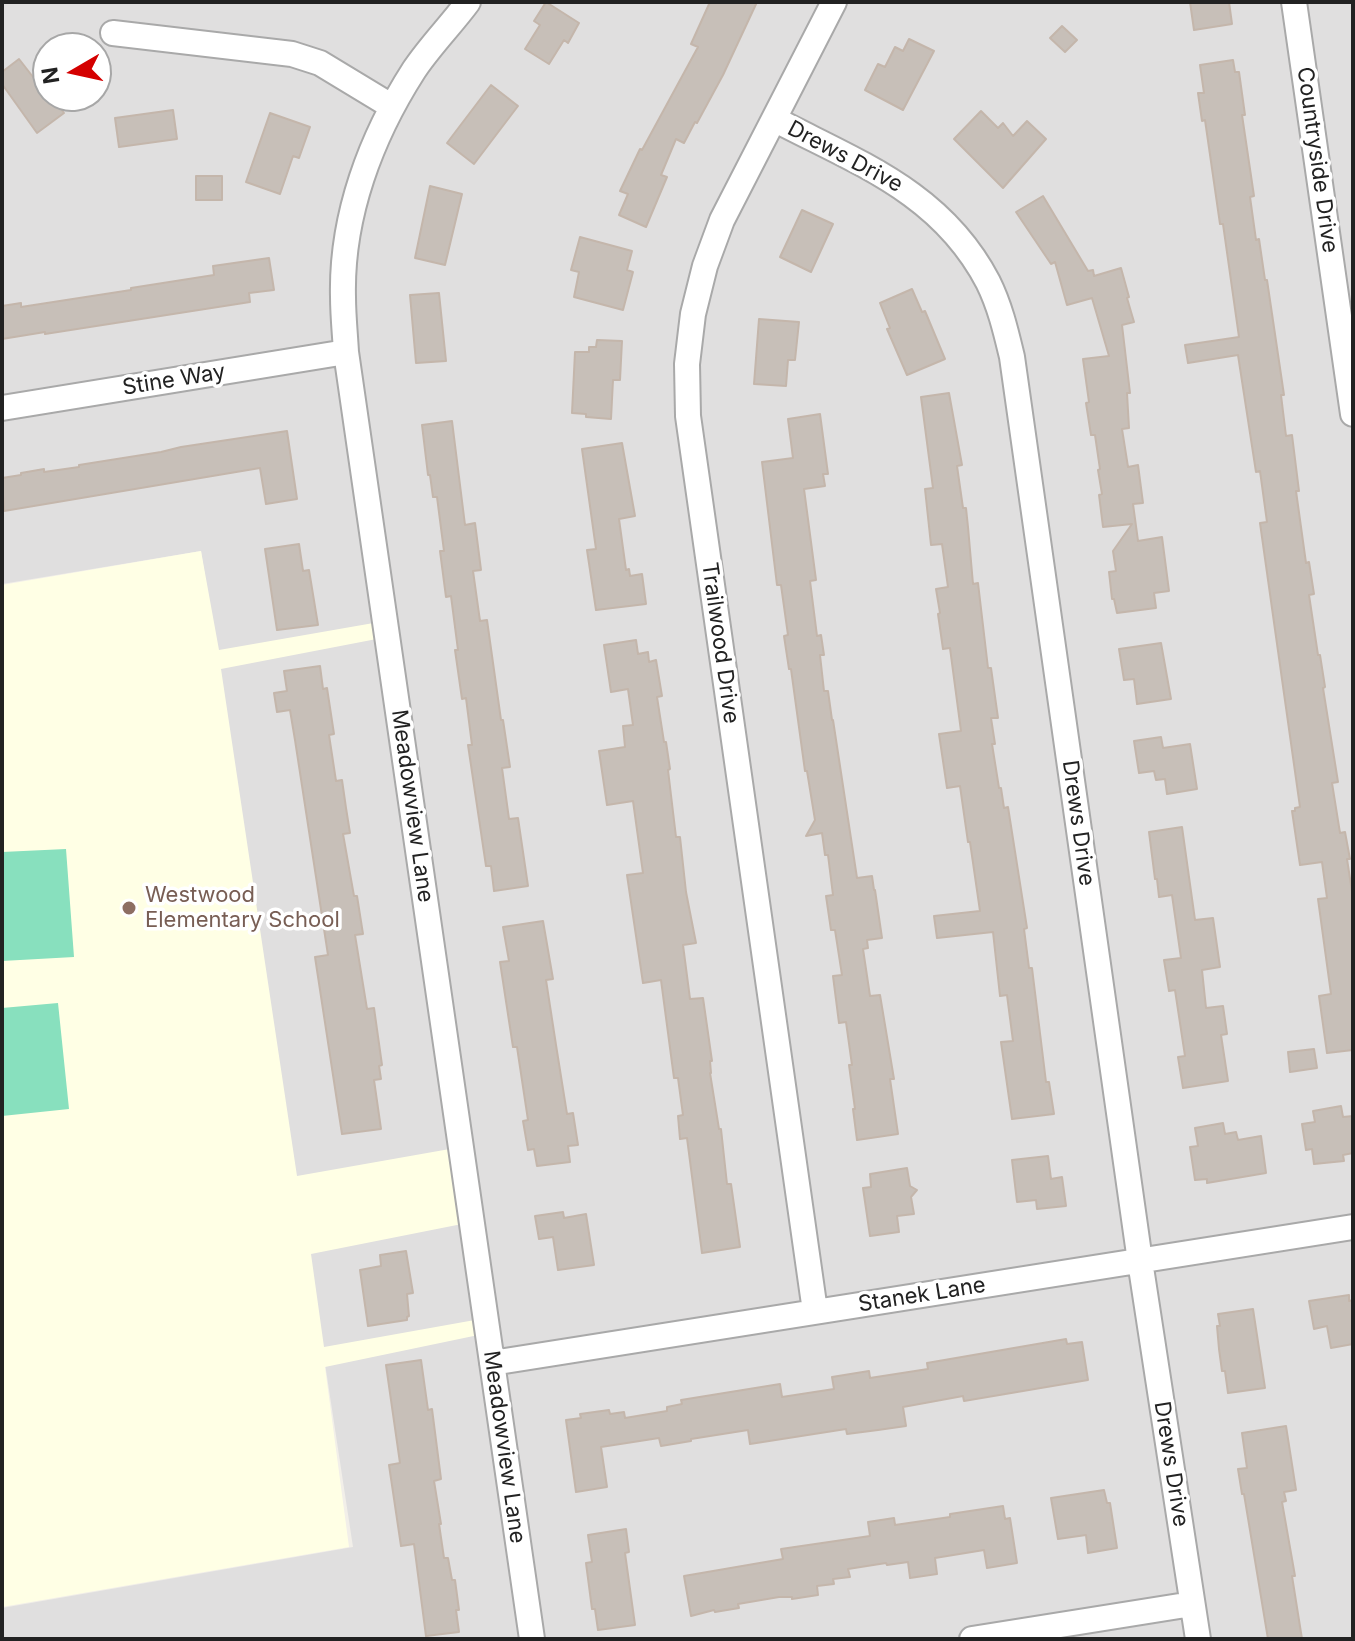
<!DOCTYPE html>
<html>
<head>
<meta charset="utf-8">
<style>
	body { margin:0 }
	#map { position:relative; width:1355px; height:1641px; overflow:hidden; background:#f2efe9; font-family:Inter,sans-serif }
	canvas { display:block }
	.frame { position:absolute; inset:0; border:4px solid #222; pointer-events:none }
	.north { position:absolute; left:32px; top:32px; width:80px; height:80px; box-sizing:border-box; background:#fff; border:2px solid #a7a7a7; border-radius:50%; rotate:261deg; font-size:22px; font-weight:700; line-height:32px; text-align:center; color:#222 }
	.north::after { content:''; display:block; margin:auto; width:28px; height:36px; background:#d40000; clip-path:polygon(50% 0,100% 100%,50% 72%,0 100%) }
</style>
</head>
<body>
<div id="map">
<canvas width="1355" height="1641"></canvas>
<div class="frame"></div>
<div class="north">N</div>
</div>
<script>
const g = document.querySelector('canvas').getContext('2d');
g.lineJoin = 'round';
function paint(path, color) { g.fillStyle = color; g.fill(path, 'evenodd'); }
function trace(path, color, width, dash) { g.strokeStyle = color; g.lineWidth = width; g.lineCap = dash ? 'butt' : 'round'; g.setLineDash(dash || []); g.stroke(path); }
function write(font, color, halo, rows, align = 'center') {
  g.font = font + ' Inter,sans-serif'; g.lineWidth = 7; g.setLineDash([]); g.textBaseline = 'middle'; g.strokeStyle = halo; g.fillStyle = color; for (const [text, x, y, turn = 0] of rows) {
    g.save(); g.translate(x, y); g.rotate((+turn || 0) * Math.PI / 180); g.textAlign = isNaN(turn) ? turn : align; if (halo) g.strokeText(text, 0, 0); g.fillText(text, 0, 0); g.restore();
  }
}
const residential = new Path2D(`
	M2 2H1353V1639H2V1608L353 1547 201 551 2 584ZM48 48H96V96H48Z`);
const education = new Path2D(`
	M201 551 219 650 385 621 387 637 221 669 297 1176 461 1147 472 1222 311 1254 324 1347 486 1318 488 1333 325 1367 349 1547 2 1607V585Z`);
const pitch = new Path2D(`
	M66 849 74 957 2 961V852Z
	M58 1003 69 1109 2 1116V1008Z`);
const building = new Path2D(`
	M546 2 579 23 568 43 564 40 549 64 525 49 540 25 534 21Z
	M710 2H757L723 75 697 123 695 122 684 143 676 139 661 175 667 177 646 227 619 215 628 194 620 191 640 149 642 150 698 47 691 44Z
	M1190 2H1229L1232 24 1194 30Z
	M1062 26 1077 40 1065 52 1050 38Z
	M909 39 934 51 903 110 865 90 878 64 885 67 895 47 903 51Z
	M19 59 33 77 36 75 48 91V96H52L64 113 37 133 2 84V72Z
	M1233 60 1235 72H1239L1245 115H1242L1254 196 1250 197 1256 240 1259 239 1265 280H1267L1284 395H1281L1286 436 1292 435 1299 491H1296L1306 563 1309 562 1314 594 1309 595 1318 655H1320L1325 687 1323 688 1338 782 1332 783 1340 833 1345 832 1350 859H1347L1353 898V1050L1327 1053 1319 996 1331 994 1318 899 1327 898 1322 862 1300 865 1292 811H1295V808L1300 807 1260 523 1267 522 1260 471 1256 472 1238 355 1188 363 1185 345 1239 337 1223 224H1220L1205 120 1202 121 1198 93H1204L1200 65Z
	M491 85 518 106 474 164 447 143Z
	M173 110 177 139 119 147 115 118Z
	M981 111 998 128 1003 123 1013 136 1027 121 1046 139 1003 188 954 139Z
	M270 113 310 127 299 158 293 156 280 194 246 182Z
	M196 176H222V200H196Z
	M430 186 462 194 445 265 415 258Z
	M1043 196 1088 271 1093 270 1094 276 1121 268 1129 297 1127 298 1134 322 1122 325 1130 393H1127L1129 428 1122 429 1128 467 1138 465 1143 503 1133 504 1138 541 1162 537 1169 591 1154 593 1156 608 1117 613 1114 599H1112L1109 572 1116 571 1113 551 1132 524 1103 527 1099 495 1102 494 1098 470 1100 469 1095 435H1091L1086 403 1089 402 1083 359 1109 356 1092 298 1067 305 1055 262 1051 264 1016 212Z
	M802 210 833 224 811 272 780 257Z
	M580 237 632 251 627 270 633 272 623 310 574 297 579 272 571 270Z
	M269 258 274 290 249 293 250 302 45 334V332L2 339V306L21 303V307L131 290V288L214 275 213 266Z
	M912 289 922 312 925 311 945 359 907 375 887 329 890 328 880 303Z
	M439 293 446 361 416 363 410 295Z
	M759 319 799 322 795 360H788L786 386 754 384Z
	M597 340 622 341 620 380H613L611 419 586 417V414L572 413 575 352H589V347H596Z
	M949 393 962 465 957 466 963 508H966L968 527 973 584 978 583 988 668H991L998 718H991L995 744H992L999 788H1001L1004 808 1008 807 1027 928 1024 929 1029 968H1032L1046 1082H1049L1054 1114 1012 1119 1001 1042 1013 1041 1007 995 1000 996 993 932 937 938 934 916 980 911 970 842H968L960 786 947 788 939 734 961 731 950 648 943 649 938 614 940 613 936 589 948 587 942 544 931 545 925 489 933 488 921 397Z
	M820 414 828 474H823L825 486 804 489 816 580 810 581 817 636 821 635 824 655H820L824 691H828L832 720H833L857 878 872 876 874 890H875L882 938 867 940 868 948 863 949 870 996 880 995 894 1079H890L898 1134 857 1140 853 1109H855L849 1065H852L846 1022 839 1023 833 976 842 975 835 930H831L826 896 833 895 828 855H825L822 833 806 836 815 820 807 771H805L791 669H789L784 636 788 635 781 585H777L762 462 793 458 788 419Z
	M452 421 465 525 475 523 481 570 473 571 480 621 487 620 501 720H503L510 767 502 768 509 819 518 818 528 886 494 891 491 866H486L468 745H472L466 698 462 699 455 650H458L451 596 446 597 440 551H444L437 497H433L430 475H428L422 425Z
	M287 431 297 499 266 504 260 468 4 511 2 478 21 475V473L44 469V472L79 467V465L161 452 181 447Z
	M622 443 635 516 619 519 626 570 629 569 630 576 642 574 646 604 596 610 587 550 596 549 582 449Z
	M299 544 303 571 309 570 318 625 277 630 265 549Z
	M636 640 638 654 648 652 649 662 656 660 662 696 657 697 664 742H666L670 769 668 770 676 837H680L686 892 696 943 683 945 690 999 703 998 712 1061H710L711 1073H710L719 1129H721L727 1184H731L740 1247 702 1253 687 1138 680 1139 678 1116 683 1115 678 1078H674L661 980 643 983 627 875 643 873 633 801 607 805 599 751 625 747 623 726 633 725 628 689 611 692 604 645Z
	M1161 643 1171 699 1137 704 1134 679 1124 680 1119 649Z
	M320 666 323 689 327 688 334 734 329 735 336 781 342 780 346 808 350 833 343 834 354 896H357L363 934 355 935 367 1009 374 1008 382 1065 379 1066 381 1079 374 1080 381 1129 342 1134 315 957 328 955 295 740 290 710 277 712 274 693 287 691 284 671Z
	M1161 737 1163 748 1190 744 1197 789 1167 794 1165 779 1156 780 1154 771 1139 773 1134 741Z
	M1182 827 1195 920 1213 918 1220 967 1202 970 1206 1008 1223 1006 1227 1034 1221 1035 1228 1081 1183 1088 1178 1057 1185 1056 1175 990 1169 991 1164 960 1181 958 1172 895 1159 897 1157 879H1155L1149 832Z
	M543 921 553 979 546 980 556 1045 567 1114 573 1113 578 1145 568 1146 570 1162 537 1166 534 1149 528 1150 523 1121 528 1120 517 1047H513L500 962 509 961 503 927Z
	M1314 1049 1317 1068 1290 1072 1288 1052Z
	M1341 1106 1343 1117 1353 1116V1153L1343 1155 1344 1161 1314 1164 1312 1149 1306 1150 1302 1124 1315 1122 1313 1111Z
	M1223 1123 1225 1134 1236 1132 1238 1140 1261 1136 1266 1173 1207 1183V1179L1195 1180 1190 1147 1198 1146 1195 1128Z
	M1048 1156 1051 1179 1062 1177 1066 1206 1037 1209 1036 1200 1017 1202 1012 1160Z
	M907 1168 910 1186 917 1190 911 1197 914 1214 897 1216 899 1232 870 1236 863 1188 871 1187 870 1174Z
	M563 1212 564 1218 586 1214 594 1265 558 1270 553 1237 539 1239 535 1216Z
	M406 1251 413 1293 407 1294 409 1316 407 1317V1320L368 1326 360 1270 381 1266 380 1255Z
	M1349 1295V1301L1353 1300V1344L1331 1348 1327 1326 1314 1329 1309 1301Z
	M1253 1309 1265 1388 1228 1393 1225 1371H1222L1219 1349 1217 1326H1220L1218 1314Z
	M1066 1339 1067 1344 1082 1342 1088 1380 964 1401 963 1396 903 1407 906 1426 878 1430 847 1434 846 1429 750 1444 748 1430 691 1439V1441L661 1446 659 1438 601 1447 607 1487 576 1492 566 1420 581 1418 580 1414 609 1410 610 1414 624 1412 625 1418 667 1411V1407L682 1404 681 1400 780 1384 782 1397 834 1389 832 1377 869 1371 870 1378 928 1369 927 1363Z
	M421 1360 428 1410 432 1409 441 1479 434 1481 441 1524H439L444 1558H448L452 1580H455L459 1610H456L459 1632 426 1636 414 1544 401 1546 389 1465 400 1463 386 1365Z
	M1286 1426 1296 1490 1284 1492 1286 1501 1282 1502 1295 1576H1292L1302 1639H1268L1244 1494H1242L1238 1469 1247 1468 1242 1433Z
	M1104 1490 1107 1503H1110L1117 1548 1088 1553 1086 1535 1058 1539 1051 1498Z
	M1003 1506 1005 1519 1010 1518 1017 1563 987 1568 984 1550 935 1558 937 1574 910 1578 908 1562 887 1565 886 1563 848 1569 850 1577 833 1579 834 1584 817 1586 818 1595 792 1599V1597H779L738 1604 739 1608 715 1612 714 1610 691 1616 684 1576 783 1559 781 1549 870 1536 868 1522 894 1518 895 1525 950 1517V1514Z
	M626 1529 629 1552 625 1553 635 1625 598 1630 595 1609H592L586 1563 592 1562 588 1535Z`);
const minor = new Path2D(`
	M468 2C451 25 430 46 414 70 371 137 341 216 343 297 343 315 345 334 346 352L532 1639
	M1294 2 1353 414
	M113 33 292 54 320 63 391 106
	M774 119C858 163 941 192 988 282 1000 306 1006 332 1012 357L1140 1261 1198 1639
	M2 408 346 352
	M815 1311 688 416 687 364 693 314 705 266 722 220 834 2
	M492 1363 1353 1227
	M972 1639 1192 1604`);
const markers = [
	[129,908,8,"#8d6e63"]
];
const streetNames = [
	["Drews Drive",845,157,28],
	["Countryside Drive",1317,160,82],
	["Stine Way",174,380,-9],
	["Trailwood Drive",720,643,82],
	["Meadowview Lane",412,806,82],
	["Drews Drive",1078,823,82],
	["Stanek Lane",922,1295,-9],
	["Meadowview Lane",504,1447,82],
	["Drews Drive",1171,1464,81]
];
const educationNames = [
	["Westwood",145,895],
	["Elementary School",145,920]
];
paint(residential, '#e0dfdf');
paint(education, '#ffffe5');
paint(pitch, '#88e0be');
paint(building, '#c7bfb8');
trace(building, '#c4b6ab', 2);
trace(minor, '#a9a9a9', 28);
trace(minor, '#fff', 24);
for (const [x, y, r, color] of markers) { const dot = new Path2D(); dot.arc(x, y, r, 0, 2 * Math.PI); g.fillStyle = color; g.fill(dot); trace(dot, '#fff', 3); }
write('22px', '#222', '#fff', streetNames);
write('22px', '#785e54', '#fff', educationNames, 'left');
</script>
</body>
</html>
